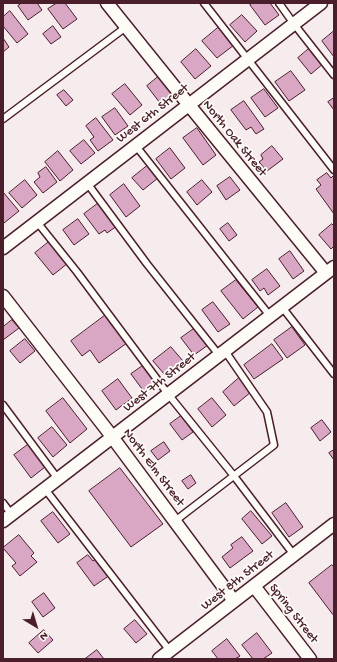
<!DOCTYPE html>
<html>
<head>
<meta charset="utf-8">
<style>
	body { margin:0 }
	#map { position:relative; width:337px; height:662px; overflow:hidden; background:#f6ebed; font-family:"Gochi Hand",sans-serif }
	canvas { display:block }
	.frame { position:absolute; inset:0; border:4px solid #4a1f2b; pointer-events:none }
	.north { position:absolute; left:16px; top:606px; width:40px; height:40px; -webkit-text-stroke:3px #fdfcf7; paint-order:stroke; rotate:142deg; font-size:11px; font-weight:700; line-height:16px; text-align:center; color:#4a1f2b }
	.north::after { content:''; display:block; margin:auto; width:14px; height:18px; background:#4a1f2b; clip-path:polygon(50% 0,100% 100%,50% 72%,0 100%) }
</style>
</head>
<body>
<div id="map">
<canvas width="337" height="662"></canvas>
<div class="frame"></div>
<div class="north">N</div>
</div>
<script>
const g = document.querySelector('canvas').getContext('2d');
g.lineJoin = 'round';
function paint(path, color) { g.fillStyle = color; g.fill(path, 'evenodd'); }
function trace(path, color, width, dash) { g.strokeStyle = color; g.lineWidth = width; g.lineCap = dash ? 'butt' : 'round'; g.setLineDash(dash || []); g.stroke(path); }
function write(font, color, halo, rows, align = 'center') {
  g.font = font + ' "Gochi Hand",sans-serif'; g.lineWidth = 3.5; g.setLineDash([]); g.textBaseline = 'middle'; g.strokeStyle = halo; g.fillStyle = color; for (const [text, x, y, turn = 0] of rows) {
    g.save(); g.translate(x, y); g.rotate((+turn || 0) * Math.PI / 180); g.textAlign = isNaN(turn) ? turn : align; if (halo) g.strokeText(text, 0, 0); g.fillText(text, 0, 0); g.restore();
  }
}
const building = new Path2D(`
	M22 3H37L42 10 28 20 18 6Z
	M57 3H65L77 19 63 29 48 9Z
	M253 3H270L279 15 265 25 250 5Z
	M10 11 28 34 17 43 3 26V17Z
	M242 15 257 31 245 42 230 25Z
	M53 26 61 37 51 44 43 34Z
	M219 27 234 45 217 58 202 41Z
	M334 31V57L322 41Z
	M3 38 9 47 3 52Z
	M311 47 324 63 311 74 298 58Z
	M196 49 211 66 195 79 181 62Z
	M291 71 305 90 289 101 275 82Z
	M158 77 172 94 160 103 147 86Z
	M125 84 142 105 130 115 112 94Z
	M264 89 278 108 265 117 251 98Z
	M64 90 73 100 66 106 57 95Z
	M334 98V110L328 102Z
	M244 101 264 129 256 134 251 127 246 130 231 110Z
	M115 108 128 126 115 135 102 117Z
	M96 118 113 140 98 151 90 140 94 137 86 126Z
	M197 128 216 155 203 165 183 138Z
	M84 140 95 153 81 164 70 151Z
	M272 146 283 159 267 171 259 162 263 159 261 155Z
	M170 148 185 168 171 179 156 159Z
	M58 151 73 170 60 181 45 162Z
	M147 166 158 178 143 190 132 178Z
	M46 167 57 182 43 193 34 182 40 177 38 173Z
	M327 173 331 178 334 175V214L316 189 321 185 317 180Z
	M230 177 240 190 226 200 217 186Z
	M25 180 37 195 22 208 9 193Z
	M202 180 212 192 197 205 187 192Z
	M124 184 140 206 126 217 110 195Z
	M3 192 19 211 4 223H3Z
	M100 202 117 226 107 233 105 230 99 234 84 214Z
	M78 219 89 234 74 245 63 230Z
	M228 223 237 235 229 241 220 229Z
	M332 224 334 226V246L331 249 319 235Z
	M50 241 68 263 53 275 35 253Z
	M290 251 304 271 293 279 279 259Z
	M267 269 280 286 268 295 264 288 260 291 252 280Z
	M236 280 258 307 243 319 221 291Z
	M213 302 230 324 218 332 202 310Z
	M107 314 127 343 99 363 90 350 82 356 71 341Z
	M12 320 19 328 3 340V327Z
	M292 327 305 345 287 358 274 340Z
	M195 328 208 345 194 355 181 338Z
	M25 339 35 351 20 363 10 351Z
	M272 344 283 359 254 379 244 365Z
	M171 347 183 361 165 375 153 361Z
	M144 365 157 384 145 393 131 374Z
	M239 378 251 392 234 406 223 392Z
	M118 379 132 398 116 410 102 391Z
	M63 398 87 429 70 443 46 411Z
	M212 398 226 415 212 427 198 409Z
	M181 416 193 432 182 440 170 424Z
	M322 420 331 432 320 441 311 428Z
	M52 427 67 445 53 457 38 438Z
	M164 442 170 451 158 460 151 451Z
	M29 444 45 467 31 478 14 455Z
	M334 450V460L329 453Z
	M120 468 163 524 131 547 89 491Z
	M191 475 196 483 188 489 182 481Z
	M286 503 303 527 289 537 272 513Z
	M251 511 272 536 262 544 242 519Z
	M53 512 70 534 58 543 41 521Z
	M19 535 34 553 31 556 37 562 20 576 12 566 16 563 3 548Z
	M242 537 253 551 230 568 222 557 233 548 231 545Z
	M88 555 93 561 97 558 110 575 94 586 77 563Z
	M332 565 334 567V616L309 583Z
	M44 593 55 608 43 617 32 602Z
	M135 620 147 634 136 643 124 629Z
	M44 630 53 640 38 653 29 643Z
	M257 633 272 653 263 659H253L242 645Z
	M227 639 240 656 235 659H218L212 651Z
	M97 650 104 659H85Z`);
const service = new Path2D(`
	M204 3 334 170
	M279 3 294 24 334 75
	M3 119 126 27
	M136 146 270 316
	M87 183 147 264 219 355
	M37 222 77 272 168 394 234 476 294 555
	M282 307 334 374
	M3 405 58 479
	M45 489 170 651
	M3 503 12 515
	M175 521 274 445 267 412 225 351`);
const minor = new Path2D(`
	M107 3 189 105 326 273
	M3 248 321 3
	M3 296 107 430 234 601
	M3 521 334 267
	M254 586 310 659
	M159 659 334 524`);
const streetNames = [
	["West 6th Street",153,114,-38],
	["North Oak Street",234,139,51],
	["West 7th Street",160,383,-38],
	["North Elm Street",153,468,53],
	["West 8th Street",238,581,-38],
	["Spring Street",293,614,52]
];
paint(building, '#d9a6c3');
trace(building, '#4a1f2b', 1);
trace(service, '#4a1f2b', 9);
trace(minor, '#4a1f2b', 15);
trace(service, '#fdfcf7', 6);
trace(minor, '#fdfcf7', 12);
write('13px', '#4a1f2b', '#fdfcf7', streetNames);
</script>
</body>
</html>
